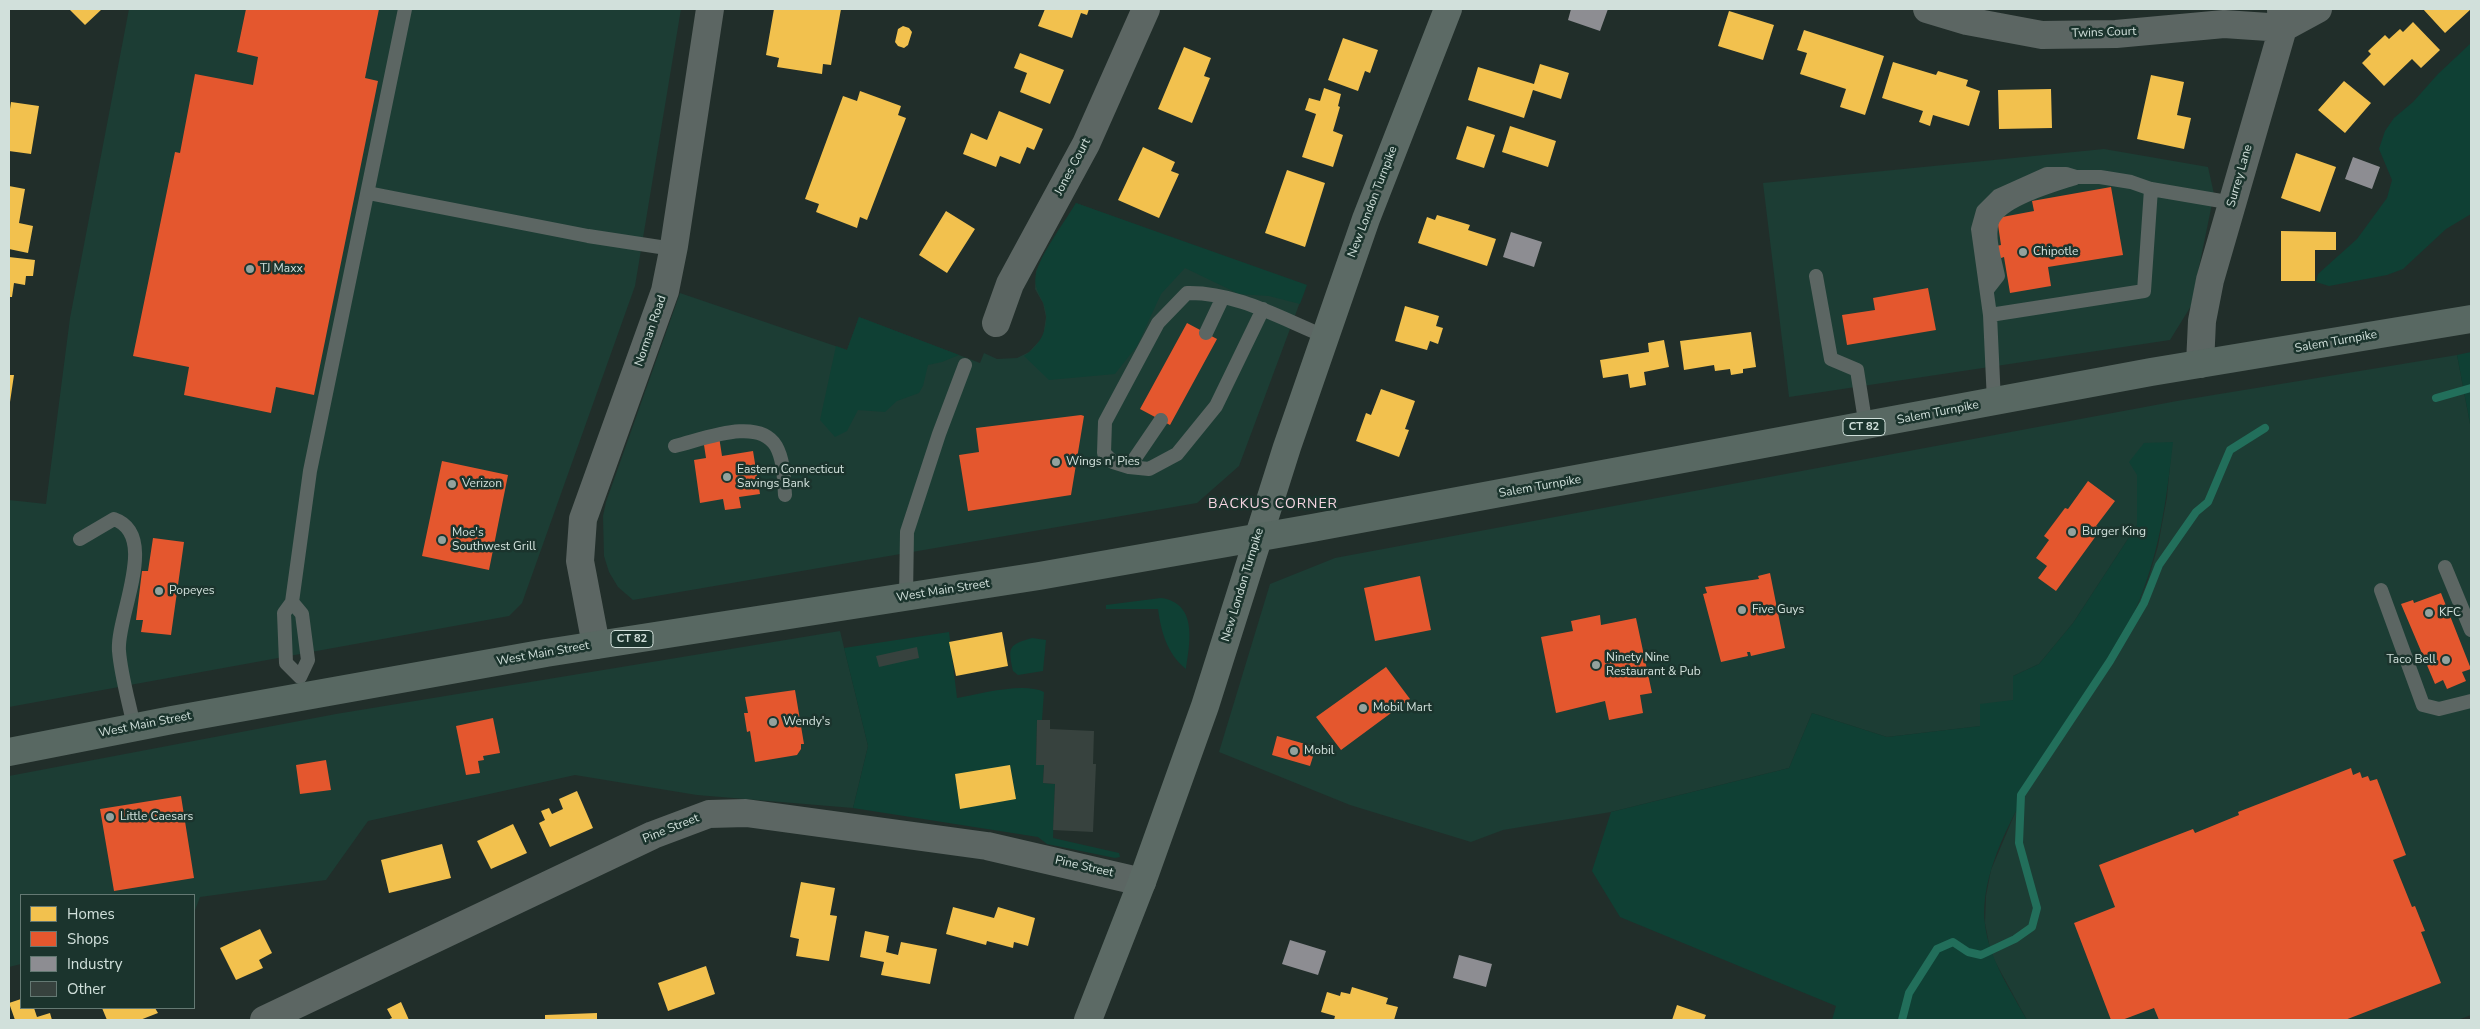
<!DOCTYPE html>
<html>
<head>
<meta charset="utf-8">
<style>
	body { margin:0 }
	#map { position:relative; width:2480px; height:1029px; overflow:hidden; background:#212e2a; font-family:"Nunito Sans",sans-serif }
	canvas { display:block }
	.frame { position:absolute; inset:0; border:10px solid #d1e0db; pointer-events:none }
	.legend { position:absolute; left:20px; top:894px; width:175px; height:115px; box-sizing:border-box; background:#1b342d; border:1px solid #647973; margin:0; padding:6px 9px; list-style:none; font-size:15px; color:#d1e0db }
	.legend li { display:flex; align-items:center; gap:10px; height:25px }
	.legend b { width:25px; border:1px solid #647973 }
</style>
</head>
<body>
<div id="map">
<canvas width="2480" height="1029"></canvas>
<div class="frame"></div>
<ul class="legend">
<li><b style="height:14px;background:#f2c14e"></b>Homes</li>
<li><b style="height:14px;background:#e4572e"></b>Shops</li>
<li><b style="height:14px;background:#8d8d92"></b>Industry</li>
<li><b style="height:14px;background:#37423e"></b>Other</li>
</ul>
</div>
<script>
const g = document.querySelector('canvas').getContext('2d');
g.lineJoin = 'round';
function paint(path, color) { g.fillStyle = color; g.fill(path, 'evenodd'); }
function trace(path, color, width, dash) { g.strokeStyle = color; g.lineWidth = width; g.lineCap = dash ? 'butt' : 'round'; g.setLineDash(dash || []); g.stroke(path); }
function write(font, color, halo, rows, align = 'center') {
  g.font = font + ' "Nunito Sans",sans-serif'; g.lineWidth = 5; g.setLineDash([]); g.textBaseline = 'middle'; g.strokeStyle = halo; g.fillStyle = color; for (const [text, x, y, turn = 0] of rows) {
    g.save(); g.translate(x, y); g.rotate((+turn || 0) * Math.PI / 180); g.textAlign = isNaN(turn) ? turn : align; if (halo) g.strokeText(text, 0, 0); g.fillText(text, 0, 0); g.restore();
  }
}
const built = new Path2D(`
	M129 9H681L635 286 522 603 509 616 9 707V500L46 504 70 318Z
	M2104 149 2208 167 2214 194 2191 306 2170 340 1789 397 1763 183Z
	M1076 203 1306 286 1239 466 1197 503 633 600 618 587 609 572 604 556 603 516 606 502 680 293 847 350 859 317 980 363 984 353 997 359 1017 358 1029 352 1043 337 1046 317 1043 303 1035 289 1036 271Z
	M2457 355 2471 429V1015L2458 1020H2027L1991 954 1985 923 1986 896 1991 870 2018 806 2135 611 2148 580 2158 546 2167 497 2172 442 2137 475V525L2073 623 2039 664 2013 676V700L1981 726 1887 737 1812 713 1789 768 1611 812 1503 830 1471 842 1350 805 1219 752 1270 584 1335 558 2177 401Z
	M840 631 868 746 853 808 697 795 575 775 368 821 326 880 200 897 194 913V895H21V964L9 967V776L336 714Z`);
const green = new Path2D(`
	M2471 43V214L2446 229 2403 269 2387 275 2329 286 2316 282 2318 274 2357 239 2387 198 2392 180 2379 149 2385 131 2394 118 2413 102 2438 74Z
	M1076 203 1307 285 1300 304 1269 296 1239 294 1185 268 1161 294 1137 346 1115 374 1049 380 1024 356C1042 345 1052 323 1043 302 1037 290 1033 283 1037 270 1043 251 1065 221 1076 203Z
	M859 317 959 355 942 362 928 365 923 386 919 393 897 401 885 412 858 410 847 431 835 437 820 420 836 346 847 350Z
	M2471 352V429L2457 355Z
	M2173 442C2166 503 2160 553 2135 611 2112 650 2089 689 2066 728 2034 780 1978 860 1985 924 1989 959 2010 989 2027 1020H1832L1836 1006 1620 917 1592 871 1611 812 1789 768 1812 713 1887 737 1980 726V704L2013 700V676L2039 664 2073 623 2137 525V475L2129 462 2144 443Z
	M1161 598C1198 603 1190 643 1186 669 1167 654 1161 631 1158 609H1106V605Z
	M949 632 957 698C981 694 1023 682 1044 692L1042 720H1037L1036 764 1044 765 1043 783 1055 784 1053 838 1119 853 1120 857 1115 858 1047 844 1038 837 853 808 868 746 844 648Z
	M1032 638 1046 640 1043 671 1018 675 1013 671C1008 647 1008 645 1032 638Z`);
const homes = new Path2D(`
	M69 9H102L85 25Z
	M774 9H841L831 65 823 64 822 74 777 67 779 58 766 55Z
	M1045 9H1089L1087 15 1081 13 1072 38 1038 26Z
	M2423 9H2471L2445 33Z
	M1729 11 1774 25 1763 60 1718 46Z
	M2413 22 2440 50 2421 68 2412 59 2384 86 2362 63 2371 54 2368 51 2385 35 2389 39 2400 29 2403 32Z
	M903 26 909 28 912 32 908 45 904 48 898 46 895 42 898 29Z
	M1804 30 1884 56 1865 115 1840 107 1846 89 1800 74 1807 53 1797 50Z
	M1343 38 1378 50 1370 73 1365 71 1358 91 1328 80Z
	M1184 47 1211 58 1204 76 1210 78 1192 123 1158 109Z
	M1020 53 1064 70 1050 104 1020 92 1027 73 1014 68Z
	M1893 62 1936 75 1938 71 1968 80 1966 86 1980 91 1969 126 1933 115 1930 126 1919 122 1923 111 1882 98Z
	M1540 64 1569 73 1561 99 1533 90 1524 118 1468 100 1478 67 1534 84Z
	M2151 75 2184 82 2177 115 2191 118 2184 149 2137 139Z
	M2344 81 2371 103 2345 133 2318 110Z
	M1324 88 1341 94 1338 106 1340 107 1333 131 1343 135 1333 167 1302 157 1316 114 1305 110 1309 98 1320 101Z
	M2051 89 2052 128 1999 129 1998 90Z
	M860 91 901 106 898 115 906 118 867 220 860 217 857 228 816 212 819 204 805 199 843 96 857 101Z
	M11 102 39 106 31 154 9 151V116Z
	M999 111 1043 129 1034 150 1027 147 1020 164 1000 156 996 167 963 154 971 133 987 140Z
	M1467 126 1495 135 1484 168 1456 159Z
	M1510 126 1556 141 1548 167 1502 152Z
	M1143 147 1175 162 1171 171 1179 174 1159 218 1118 200Z
	M2296 153 2336 167 2320 212 2281 198Z
	M1287 170 1325 183 1305 247 1265 233Z
	M9 186 25 189 19 223 33 226 28 253 9 249Z
	M946 211 975 229 947 273 919 255Z
	M1437 215 1470 225 1468 230 1496 239 1487 266 1418 243 1427 217 1435 220Z
	M2281 231 2336 232V250H2315V281H2281Z
	M9 257 35 260 33 276H26L25 285 14 283 12 297H9Z
	M1405 306 1439 316 1436 326 1443 328 1438 344 1430 341 1427 350 1395 341Z
	M1751 332 1756 367 1743 369V373L1731 375 1730 369 1715 371 1714 365 1684 370 1680 341Z
	M1664 340 1669 367 1644 372 1646 385 1630 388 1628 374 1603 378 1600 360 1649 352 1648 343Z
	M9 375H14L10 402H9Z
	M1381 389 1415 401 1405 429 1409 430 1399 457 1356 441 1366 413 1371 415Z
	M1002 632 1008 666 956 676 949 642Z
	M1010 765 1016 799 960 809 955 774Z
	M577 791 593 828 550 847 539 823 545 820 541 811 549 808 552 814 563 809 559 799Z
	M513 824 527 853 491 869 477 841Z
	M442 844 451 878 389 893 381 860Z
	M801 882 835 888 830 915 837 916 829 961 796 956 799 939 790 937Z
	M953 907 994 918 998 907 1035 918 1028 946 1014 942 1013 948 987 941 986 945 946 934Z
	M260 929 272 953 259 960 263 968 236 980 220 948Z
	M865 931 889 936 886 952 898 955 901 942 937 949 930 984 881 975 884 962 860 957Z
	M706 966 715 994 668 1011 658 983Z
	M1352 987 1388 998 1386 1004 1398 1007 1394 1020H1334L1335 1016 1321 1012 1327 992 1340 996 1341 992 1350 994Z
	M21 999V1008H34L37 1017 50 1013 52 1020H15L9 1003Z
	M401 1002 409 1020H387L392 1018 387 1009Z
	M1677 1005 1706 1015 1704 1020H1672Z
	M102 1008H155L158 1013 140 1020H107Z
	M597 1013V1020H545V1015Z`);
const shops = new Path2D(`
	M246 9H379L365 78 378 81 314 395 276 387 271 413 184 395 189 367 133 356 175 152 180 153 195 74 253 85 258 57 237 52Z
	M2111 187 2123 255 2048 267 2051 286 2010 293 2004 257 1998 259 1996 246 2001 245 1997 218 2034 211 2032 201Z
	M1928 288 1936 330 1847 345 1842 315 1875 310 1873 298Z
	M1187 323 1217 339 1170 425 1140 409Z
	M1081 415 1084 416 1071 495 968 511 959 455 979 452 976 428Z
	M718 430 722 456 753 451 760 494 739 497 741 508 725 510 723 499 700 503 694 460 706 458 702 432Z
	M442 461 508 475 489 570 422 556Z
	M2088 481 2115 501 2096 526 2101 529 2056 591 2038 578 2047 566 2036 558 2049 540 2044 536 2065 508 2068 509Z
	M153 538 184 542 171 635 141 632 143 620H136L142 571H148Z
	M1770 573 1785 648 1751 656 1750 652H1747L1748 656 1721 662 1703 594 1707 593 1705 587 1759 579 1758 576Z
	M1420 576 1431 630 1375 641 1364 588Z
	M2441 593 2471 669 2462 672 2466 681 2447 689 2443 680 2435 684 2401 604 2413 600 2414 603Z
	M1600 615 1601 625 1636 618 1652 693 1640 695 1643 713 1609 720 1605 701 1556 713 1541 637 1573 631 1571 621Z
	M1386 667 1410 699 1341 750 1316 717Z
	M795 690 804 744H801V749L797 755 755 762 750 731 747 732 744 713H748L745 697Z
	M493 718 500 753 483 756 484 760 478 761 480 773 466 775 456 726Z
	M1277 736 1316 747 1310 766 1272 755Z
	M326 760 331 790 300 794 296 765Z
	M2351 768 2353 775 2360 772 2362 778 2368 776 2370 781 2377 779 2406 855 2393 860 2412 907 2415 906 2425 931 2421 932 2441 983 2345 1020H2159L2154 1008 2122 1020H2111L2074 923 2115 907 2099 865 2193 829 2195 833 2239 815 2238 812Z
	M181 796 194 878 114 891 100 809Z`);
const industry = new Path2D(`
	M1571 9H1608L1600 31 1568 20Z
	M2353 157 2380 167 2372 189 2345 179Z
	M1511 232 1542 242 1534 267 1503 257Z
	M1290 940 1326 951 1318 975 1282 964Z
	M1459 955 1492 964 1486 987 1453 978Z`);
const stream = new Path2D(`
	M2436 398 2471 388
	M1902 1020 1909 993 1937 949 1953 942 1968 952 1981 955 2015 939 2032 927 2037 908 2019 843 2021 795 2110 661 2144 603 2159 565 2196 512 2208 502 2230 450 2265 428`);
const building = new Path2D(`
	M917 647 919 658 879 667 876 656Z
	M1037 720H1050V729L1094 731 1093 764H1096L1093 832 1053 830 1055 784 1043 783 1044 765H1036Z`);
const lane = new Path2D(`
	M368 193 588 236 673 249
	M1816 276 1831 359 1857 370 1866 427
	M1987 290 1998 276C1995 261 1987 237 1992 222 1999 200 2054 185 2075 178
	M1263 309 1216 406 1177 454 1149 469 1129 467 1113 462 1104 453 1105 422 1158 323 1187 293C1236 292 1280 318 1324 336
	M1990 315 2144 291 2151 189
	M1206 333 1223 297
	M1994 402 1990 315 1978 229 1983 211 1998 196 2047 174H2066L2076 177H2100L2131 182 2151 189 2233 203
	M675 446C702 440 758 416 776 446 784 460 784 480 785 495
	M1129 467 1161 420
	M80 539 114 519C160 535 116 617 119 651 121 676 129 702 134 727
	M2445 567 2471 630
	M2381 590 2423 705 2439 709 2471 701
	M906 597 907 532 939 434 965 365
	M292 602 302 614 308 660 300 677 286 663 284 613 292 602 310 471 405 9`);
const street = new Path2D(`
	M1927 9 1967 21 2042 35 2116 34 2224 24 2283 28 2281 10
	M996 323 1010 284 1086 144 1146 9
	M2200 364 2202 321 2210 280 2283 28 2318 9
	M596 645 580 561 583 519 665 291 674 246 710 9
	M264 1020 653 835 709 814 746 813 987 846 1142 882`);
const secondary = new Path2D(`
	M1088 1020 1142 882 1205 706 1287 447 1366 219 1448 9`);
const primary = new Path2D(`
	M9 752 172 720 546 653 1039 576 1312 528 2151 372 2471 319`);
const markers = [
	[2023,252,5,"#93a29d"],
	[250,269,5,"#93a29d"],
	[1056,462,5,"#93a29d"],
	[727,477,5,"#93a29d"],
	[452,484,5,"#93a29d"],
	[2072,532,5,"#93a29d"],
	[442,540,5,"#93a29d"],
	[159,591,5,"#93a29d"],
	[1742,610,5,"#93a29d"],
	[2429,613,5,"#93a29d"],
	[2446,660,5,"#93a29d"],
	[1596,665,5,"#93a29d"],
	[1363,708,5,"#93a29d"],
	[773,722,5,"#93a29d"],
	[1294,751,5,"#93a29d"],
	[110,817,5,"#93a29d"]
];
const shields = [
	[1864,427,42],
	[632,639,42]
];
const shieldNames = [
	["CT 82",1864,427],
	["CT 82",632,639]
];
const streetNames = [
	["Twins Court",2104,33,-2],
	["Jones Court",1073,167,-62],
	["Surrey Lane",2240,176,-74],
	["New London Turnpike",1373,202,-69],
	["Norman Road",651,331,-71],
	["Salem Turnpike",2336,342,-10],
	["Salem Turnpike",1938,413,-11],
	["Salem Turnpike",1540,487,-10],
	["New London Turnpike",1243,585,-73],
	["West Main Street",943,591,-9],
	["West Main Street",543,654,-10],
	["West Main Street",145,725,-11],
	["Pine Street",671,829,-22],
	["Pine Street",1084,867,13]
];
const poiNames = [
	["Chipotle",2033,252],
	["TJ Maxx",260,269],
	["Wings n' Pies",1066,462],
	["Eastern Connecticut",737,470],
	["Savings Bank",737,484],
	["Verizon",462,484],
	["Burger King",2082,532],
	["Moe's",452,533],
	["Southwest Grill",452,547],
	["Popeyes",169,591],
	["Five Guys",1752,610],
	["KFC",2439,613],
	["Ninety Nine",1606,658],
	["Restaurant & Pub",1606,672],
	["Taco Bell",2436,660,"right"],
	["Mobil Mart",1373,708],
	["Wendy's",783,722],
	["Mobil",1304,751],
	["Little Caesars",120,817]
];
const neighbourhoodNames = [
	["BACKUS CORNER",1273,505]
];
paint(built, '#1c3d34');
paint(green, '#0f4034');
paint(homes, '#f2c14e');
paint(shops, '#e4572e');
paint(industry, '#8d8d92');
trace(stream, '#226f5b', 8);
paint(building, '#37423e');
trace(lane, '#5c6663', 14);
trace(street, '#5c6663', 28);
trace(secondary, '#5c6a65', 28);
trace(primary, '#586862', 28);
for (const [x, y, r, color] of markers) { const dot = new Path2D(); dot.arc(x, y, r, 0, 2 * Math.PI); g.fillStyle = color; g.fill(dot); trace(dot, '#1b342d', 2); }
for (const [x, y, w] of shields) { const box = new Path2D(); box.roundRect(x - w / 2, y - 8.5, w, 17, 4); g.fillStyle = '#1b342d'; g.fill(box); trace(box, '#d1e0db', 1); }
write('bold 11px', '#d1e0db', null, shieldNames);
write('12px', '#d1e0db', '#1b342d', streetNames);
write('12px', '#d1e0db', '#1b342d', poiNames, 'left');
g.letterSpacing = '1px';
write('14px', '#f9d8e5', '#1b342d', neighbourhoodNames);
g.letterSpacing = '0px';
</script>
</body>
</html>
